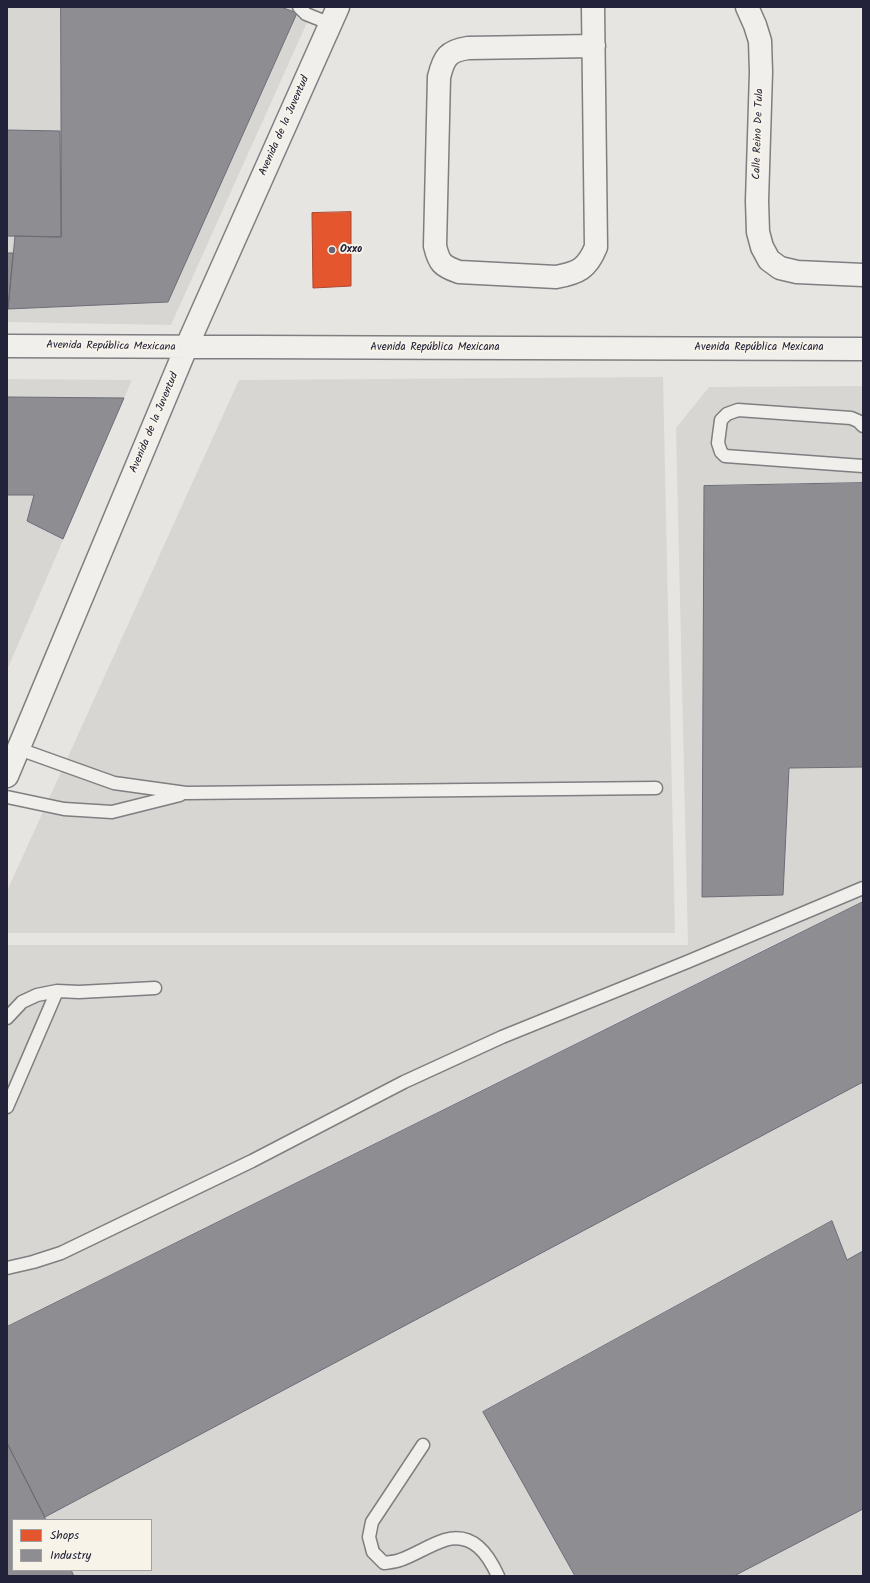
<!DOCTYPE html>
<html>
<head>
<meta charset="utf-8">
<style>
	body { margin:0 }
	#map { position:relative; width:870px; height:1583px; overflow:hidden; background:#e7e5e1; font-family:Kalam,sans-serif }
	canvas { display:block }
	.frame { position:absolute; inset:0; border:8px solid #22223b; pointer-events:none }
	.legend { position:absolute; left:12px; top:1519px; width:140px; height:52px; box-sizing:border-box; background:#f7f3e8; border:1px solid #a29fa3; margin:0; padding:5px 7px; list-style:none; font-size:12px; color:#22223b }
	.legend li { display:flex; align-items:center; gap:8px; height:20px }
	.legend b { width:20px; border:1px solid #a29fa3 }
</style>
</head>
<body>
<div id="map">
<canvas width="870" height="1583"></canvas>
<div class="frame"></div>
<ul class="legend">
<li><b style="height:11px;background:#e4572e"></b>Shops</li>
<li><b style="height:11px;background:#8d8d92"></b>Industry</li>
</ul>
</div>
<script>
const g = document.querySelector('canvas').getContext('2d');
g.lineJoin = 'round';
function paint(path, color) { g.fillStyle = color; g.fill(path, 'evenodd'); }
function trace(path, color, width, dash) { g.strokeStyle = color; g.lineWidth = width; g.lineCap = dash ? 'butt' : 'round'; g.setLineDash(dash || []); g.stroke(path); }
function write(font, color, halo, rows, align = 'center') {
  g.font = font + ' Kalam,sans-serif'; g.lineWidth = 4; g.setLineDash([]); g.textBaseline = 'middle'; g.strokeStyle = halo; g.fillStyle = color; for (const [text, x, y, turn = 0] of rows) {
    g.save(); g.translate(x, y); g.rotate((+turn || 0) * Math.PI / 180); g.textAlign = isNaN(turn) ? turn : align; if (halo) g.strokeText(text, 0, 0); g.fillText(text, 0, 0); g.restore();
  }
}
const built = new Path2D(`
	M7 7H314L171 325 7 322Z
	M663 377 675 933H7V891L239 380Z
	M7 379 132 380 7 670Z
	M863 386V1576H7V945H688L676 428 709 387ZM13 1520H151V1570H13Z`);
const shops = new Path2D(`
	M351 212V286L313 288 312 213Z`);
const industry = new Path2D(`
	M61 7H281L297 13 168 302 8 309 15 236 61 237Z
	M7 130 60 131 61 237 7 236Z
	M7 253H13L8 309H7Z
	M7 397 124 398 63 539 27 521 34 495H7Z
	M863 483V767L789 768 783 895 702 897 704 486Z
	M863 902V1082L45 1517 7 1443V1327Z
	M832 1221 847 1260 863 1251V1509L734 1576H575L483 1412Z
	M7 1443 46 1520H13V1570H71L74 1576H7Z`);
const lane = new Path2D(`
	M299 7 306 14 331 24
	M863 426 858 421 851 418 738 410 727 414 721 420 718 443 721 452 725 456 863 466
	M19 749 114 783 186 793 656 788
	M7 797 64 809 112 812 180 795
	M7 1018 22 1002 37 995 57 991 79 992 155 988
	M7 1107 57 991
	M7 1268 33 1262 61 1253 252 1161 404 1082 502 1037 687 962 863 888
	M423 1445 372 1522 369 1537 373 1552 384 1563C389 1562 395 1562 400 1560 415 1555 429 1545 445 1540 473 1532 488 1554 498 1576`);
const street = new Path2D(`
	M593 7 596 247C587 269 578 273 556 277L459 272C442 266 439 263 435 246L439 77C444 57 448 51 468 48L594 46
	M747 7 755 25 760 41 761 72 757 201 758 232 762 247 769 260 780 268 797 272 863 275`);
const secondary = new Path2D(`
	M7 346C292 349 578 347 863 349
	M7 776 186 348 338 7`);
const markers = [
	[332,250,4,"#676675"]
];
const streetNames = [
	["Avenida de la Juventud",285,126,-66],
	["Calle Reino De Tula",759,134,-88],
	["Avenida República Mexicana",111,347,1],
	["Avenida República Mexicana",435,348],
	["Avenida República Mexicana",759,348],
	["Avenida de la Juventud",155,423,-67]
];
const poiNames = [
	["Oxxo",340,250]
];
paint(built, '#d8d6d3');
paint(shops, '#e4572e');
trace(shops, '#aa4732', 1);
paint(industry, '#8d8d92');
trace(industry, '#6d6d78', 1);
trace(lane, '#7f7e81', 15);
trace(street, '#7f7e81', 25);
trace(secondary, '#7f7e81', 25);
trace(lane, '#f0efeb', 12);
trace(street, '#f0efeb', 22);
trace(secondary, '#f0efeb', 22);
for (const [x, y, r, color] of markers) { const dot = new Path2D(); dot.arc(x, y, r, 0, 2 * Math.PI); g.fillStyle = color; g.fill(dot); trace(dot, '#f7f3e8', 1.5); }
write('11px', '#22223b', '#f7f3e8', streetNames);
write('bold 11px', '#22223b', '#f7f3e8', poiNames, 'left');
</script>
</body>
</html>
